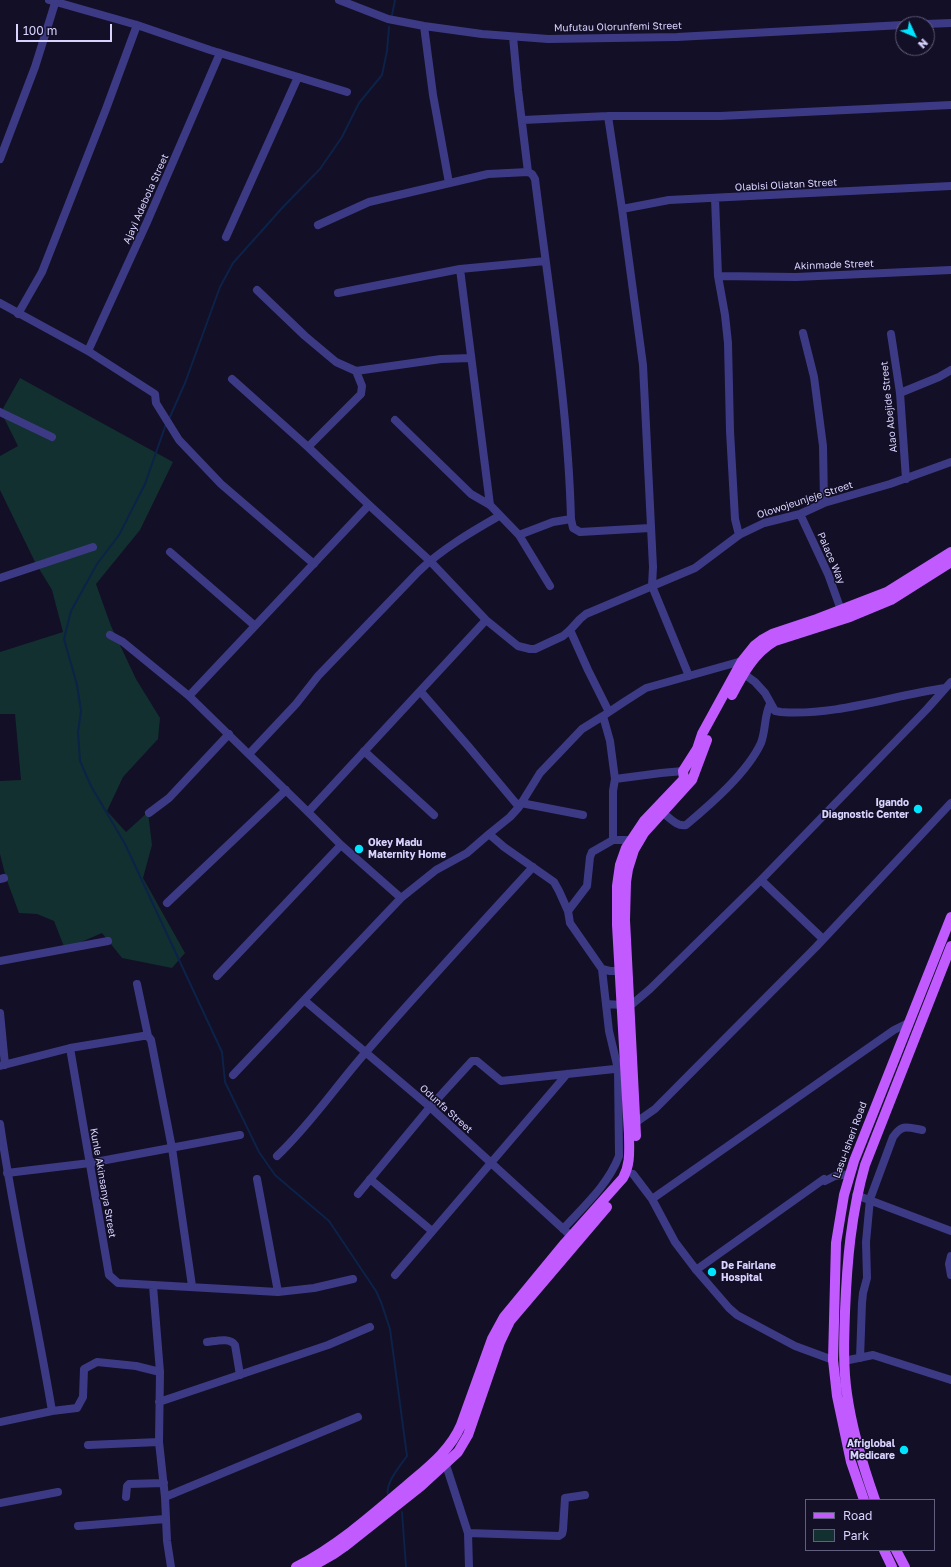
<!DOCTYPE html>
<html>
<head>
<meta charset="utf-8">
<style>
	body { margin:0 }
	#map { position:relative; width:951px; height:1567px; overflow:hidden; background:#130f26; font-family:"Golos Text",sans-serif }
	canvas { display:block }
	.legend { position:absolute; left:805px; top:1499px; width:130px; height:52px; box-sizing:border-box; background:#130f26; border:1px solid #625e7d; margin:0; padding:5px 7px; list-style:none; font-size:12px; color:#d9d4ff }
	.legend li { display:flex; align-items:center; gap:8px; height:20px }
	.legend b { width:20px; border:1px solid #625e7d }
	.north { position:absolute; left:895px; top:16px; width:40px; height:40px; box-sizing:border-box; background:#130f26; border:1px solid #625e7d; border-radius:50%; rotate:134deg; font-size:11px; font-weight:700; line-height:16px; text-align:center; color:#d9d4ff }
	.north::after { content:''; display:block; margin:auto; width:14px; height:18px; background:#00e5ff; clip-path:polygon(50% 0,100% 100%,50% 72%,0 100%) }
	.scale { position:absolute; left:16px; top:24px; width:96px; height:18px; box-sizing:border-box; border:2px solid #d9d4ff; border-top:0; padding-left:5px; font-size:12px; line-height:14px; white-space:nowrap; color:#d9d4ff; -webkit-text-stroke:3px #130f26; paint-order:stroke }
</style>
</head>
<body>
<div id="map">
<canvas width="951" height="1567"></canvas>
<ul class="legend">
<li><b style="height:5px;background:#c25bff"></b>Road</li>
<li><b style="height:11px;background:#12302f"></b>Park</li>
</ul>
<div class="north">N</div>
<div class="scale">100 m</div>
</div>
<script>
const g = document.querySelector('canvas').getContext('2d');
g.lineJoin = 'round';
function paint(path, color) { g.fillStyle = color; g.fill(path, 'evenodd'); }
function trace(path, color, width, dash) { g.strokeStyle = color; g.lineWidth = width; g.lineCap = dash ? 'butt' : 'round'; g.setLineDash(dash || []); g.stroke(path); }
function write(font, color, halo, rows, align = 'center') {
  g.font = font + ' "Golos Text",sans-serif'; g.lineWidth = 3; g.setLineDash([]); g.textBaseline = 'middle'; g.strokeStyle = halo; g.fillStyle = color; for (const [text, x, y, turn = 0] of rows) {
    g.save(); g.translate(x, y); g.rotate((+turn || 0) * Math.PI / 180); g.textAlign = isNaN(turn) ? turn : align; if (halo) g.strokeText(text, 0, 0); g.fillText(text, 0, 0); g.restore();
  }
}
const green = new Path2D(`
	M20 378 173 462 140 530 96 584 111 626 136 679 160 718 158 739 123 777 107 811 126 832 148 812 152 845 143 878 185 953 172 968 122 958 102 933 65 949 54 921 37 914 19 913 6 878 0 854V781L21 780 15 714H0V652L63 632 52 590 35 562 0 490V456L18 446 1 412Z`);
const stream = new Path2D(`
	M392 15 395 0
	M169 419 185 383 220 287 233 263 283 207 320 169 342 137 359 103 382 75 387 51 389 27
	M166 424 145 484 119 535 97 564 71 611 64 639 77 685 81 711 78 732 80 761 91 786 125 844 222 1052 225 1082 259 1152 275 1175 329 1221 376 1291 381 1302 390 1329 407 1456C400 1466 385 1483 388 1495
	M402 1512 406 1567`);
const minor = new Path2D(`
	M49 0 137 25 210 50 347 92
	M339 0 388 19 424 26 482 34 548 39 677 37 903 25
	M925 24 951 23
	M424 26 433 95 449 183
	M513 37 518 90 528 172 532 174 535 179C549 292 568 405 571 519L573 528 580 532 650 528
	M608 116 622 209 643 365 653 567 652 586 689 676
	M523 120 608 116H720L951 105
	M0 159 35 67 56 0
	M715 198 718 276 725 315 728 343 730 431 735 519 739 535
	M622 209 669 200 951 186
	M318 225 369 202 488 174 528 172
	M226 237 298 77
	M460 269 490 505
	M718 276 796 277 951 270
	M257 290 305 336 336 362 356 371 441 359 471 358
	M338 293 460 269 545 261
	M0 303 88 351 155 394 156 403 179 440 221 484 314 564
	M18 314 42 272 106 109 137 25
	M803 333 814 377 823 446 824 503
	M891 334 900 393 906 479
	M88 351 147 222 220 53
	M232 379 308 447 369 505 430 561 486 620 518 646 530 649H535L563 636 570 630 580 619 586 614 695 568 739 535 764 523 800 514 824 503 890 484 951 462
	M900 393 939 377 951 370
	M0 412 52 437
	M395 420 471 494 490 505 519 535 550 586
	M308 447 361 394 362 386 356 371
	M800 514 828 574 841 610
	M519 535 553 522 571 519
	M170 552 254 625
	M0 578 93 547
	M570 630 588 670 609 712 603 716 610 741 615 779 613 791V840
	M110 635 123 642 189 696 308 812 341 845 401 898
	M744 674 755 682 765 693 775 711 781 712C836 716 890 696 945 688
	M421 692 468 746 519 807
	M189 696 369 505
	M609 712 624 702 646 688 742 661
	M364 751 434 815
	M249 754 296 704 318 676 419 571C442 549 471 532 499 516
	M615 779 661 773 683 771
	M521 803 583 815
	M308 812 486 620
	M662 812C670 818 677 827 686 825 711 804 747 773 761 743 766 730 764 716 770 704
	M149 813 169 798 229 734
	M489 834 510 817 519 807 540 773 582 729 603 716
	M0 879 4 878
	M761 880 823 939
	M167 903 286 790
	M568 911 587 886 590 857 592 852 613 840H631
	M0 961 108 941
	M217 976 341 845
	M137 984 148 1036 151 1040 172 1148 192 1286
	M304 1000 430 1107 571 1236
	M606 1004 622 1005
	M630 1006 650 989 761 880 927 709 951 682
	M0 1013 5 1065
	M70 1048 109 1275 118 1283 278 1292 314 1288 353 1279
	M0 1066 70 1048 143 1036H148
	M233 1075 401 898 436 870 467 853 489 834 504 847 554 882 559 891 568 911 570 923 602 969 610 971H619
	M635 1123 655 1109 816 947 951 803
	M0 1124C14 1220 36 1315 52 1411
	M277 1156C310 1125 336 1086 366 1052 421 989 477 928 533 867
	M7 1173 90 1163 240 1135
	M633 1174 652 1199 675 1242 697 1271 729 1308 737 1315 795 1346 833 1360
	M257 1179 278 1292
	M370 1179 432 1231
	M358 1194 430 1107 472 1061H477L501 1081 624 1068
	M856 1195 951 1231
	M652 1199 894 1030 908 1023
	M563 1229C584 1206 608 1185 619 1156L618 1069 609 1031 602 969
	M951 1256 949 1264 951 1275
	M697 1271 696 1270 824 1179 825 1181 835 1176 850 1174
	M395 1275 567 1074
	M153 1286 160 1372 159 1442 165 1497 167 1541 171 1567
	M207 1342C216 1341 230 1337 235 1345L240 1375
	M860 1358 862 1303 863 1293 867 1278 866 1242 870 1199 893 1137C902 1124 907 1127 922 1130
	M844 1361 873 1355 951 1380
	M159 1402 328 1345 370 1327
	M0 1422 52 1411 77 1408 83 1397 84 1369 97 1362 136 1366 160 1372
	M88 1445 159 1442
	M446 1465 468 1533 469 1567
	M126 1497 127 1486 129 1484 164 1483
	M165 1497 358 1417
	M0 1503 58 1492
	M78 1526 165 1519
	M468 1533 559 1536 562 1534 563 1530 565 1498 585 1495`);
const major = new Path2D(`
	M732 695C743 674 754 653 775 641L850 617 891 600 951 562
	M636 1136 625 920 626 882 628 869 634 850 644 833 692 780 707 740
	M864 1500 851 1462 837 1396 833 1360 836 1243 844 1195 854 1161 951 917
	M875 1500C863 1466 852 1430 847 1394 843 1367 844 1340 845 1312 847 1261 851 1214 865 1165L951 946
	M884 1550 892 1567
	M896 1550 905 1567
	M296 1567C337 1546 371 1516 406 1486 427 1468 450 1451 461 1425L492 1339 504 1317 565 1243 623 1178C631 1163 629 1150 629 1134L617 925V886L620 865 626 848 644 821 684 779 683 771 697 749 702 734 742 661 754 646 763 639 772 634 817 619 887 592 951 552
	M311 1567 334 1554 344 1547 421 1486 458 1452 468 1435 500 1342 510 1321 607 1207`);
const markers = [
	[918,809,5,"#00e5ff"],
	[359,849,5,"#00e5ff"],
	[712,1272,5,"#00e5ff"],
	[904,1450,5,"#00e5ff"]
];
const streetNames = [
	["Mufutau Olorunfemi Street",618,27,-1],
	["Olabisi Oliatan Street",786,185,-3],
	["Ajayi Adebola Street",146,199,-66],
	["Akinmade Street",834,265,-2],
	["Alao Abejide Street",889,407,-96],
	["Olowojeunjeje Street",805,500,-18],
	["Palace Way",831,558,67],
	["Odunfa Street",446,1109,42],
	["Lasu-Isheri Road",850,1140,-70],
	["Kunle Akinsanya Street",103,1183,80]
];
const poiNames = [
	["Igando",909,803],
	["Diagnostic Center",909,815],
	["Okey Madu",368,843,"left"],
	["Maternity Home",368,855,"left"],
	["De Fairlane",721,1266,"left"],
	["Hospital",721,1278,"left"],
	["Afriglobal",895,1444],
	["Medicare",895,1456]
];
paint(green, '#12302f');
trace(stream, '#0c2248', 2);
trace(minor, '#3d3a85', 8);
trace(major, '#c25bff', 10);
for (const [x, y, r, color] of markers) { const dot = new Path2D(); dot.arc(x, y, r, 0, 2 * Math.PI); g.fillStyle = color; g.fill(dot); trace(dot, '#130f26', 1.5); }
write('10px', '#d9d4ff', '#130f26', streetNames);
write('bold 10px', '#d9d4ff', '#130f26', poiNames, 'right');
</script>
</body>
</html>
